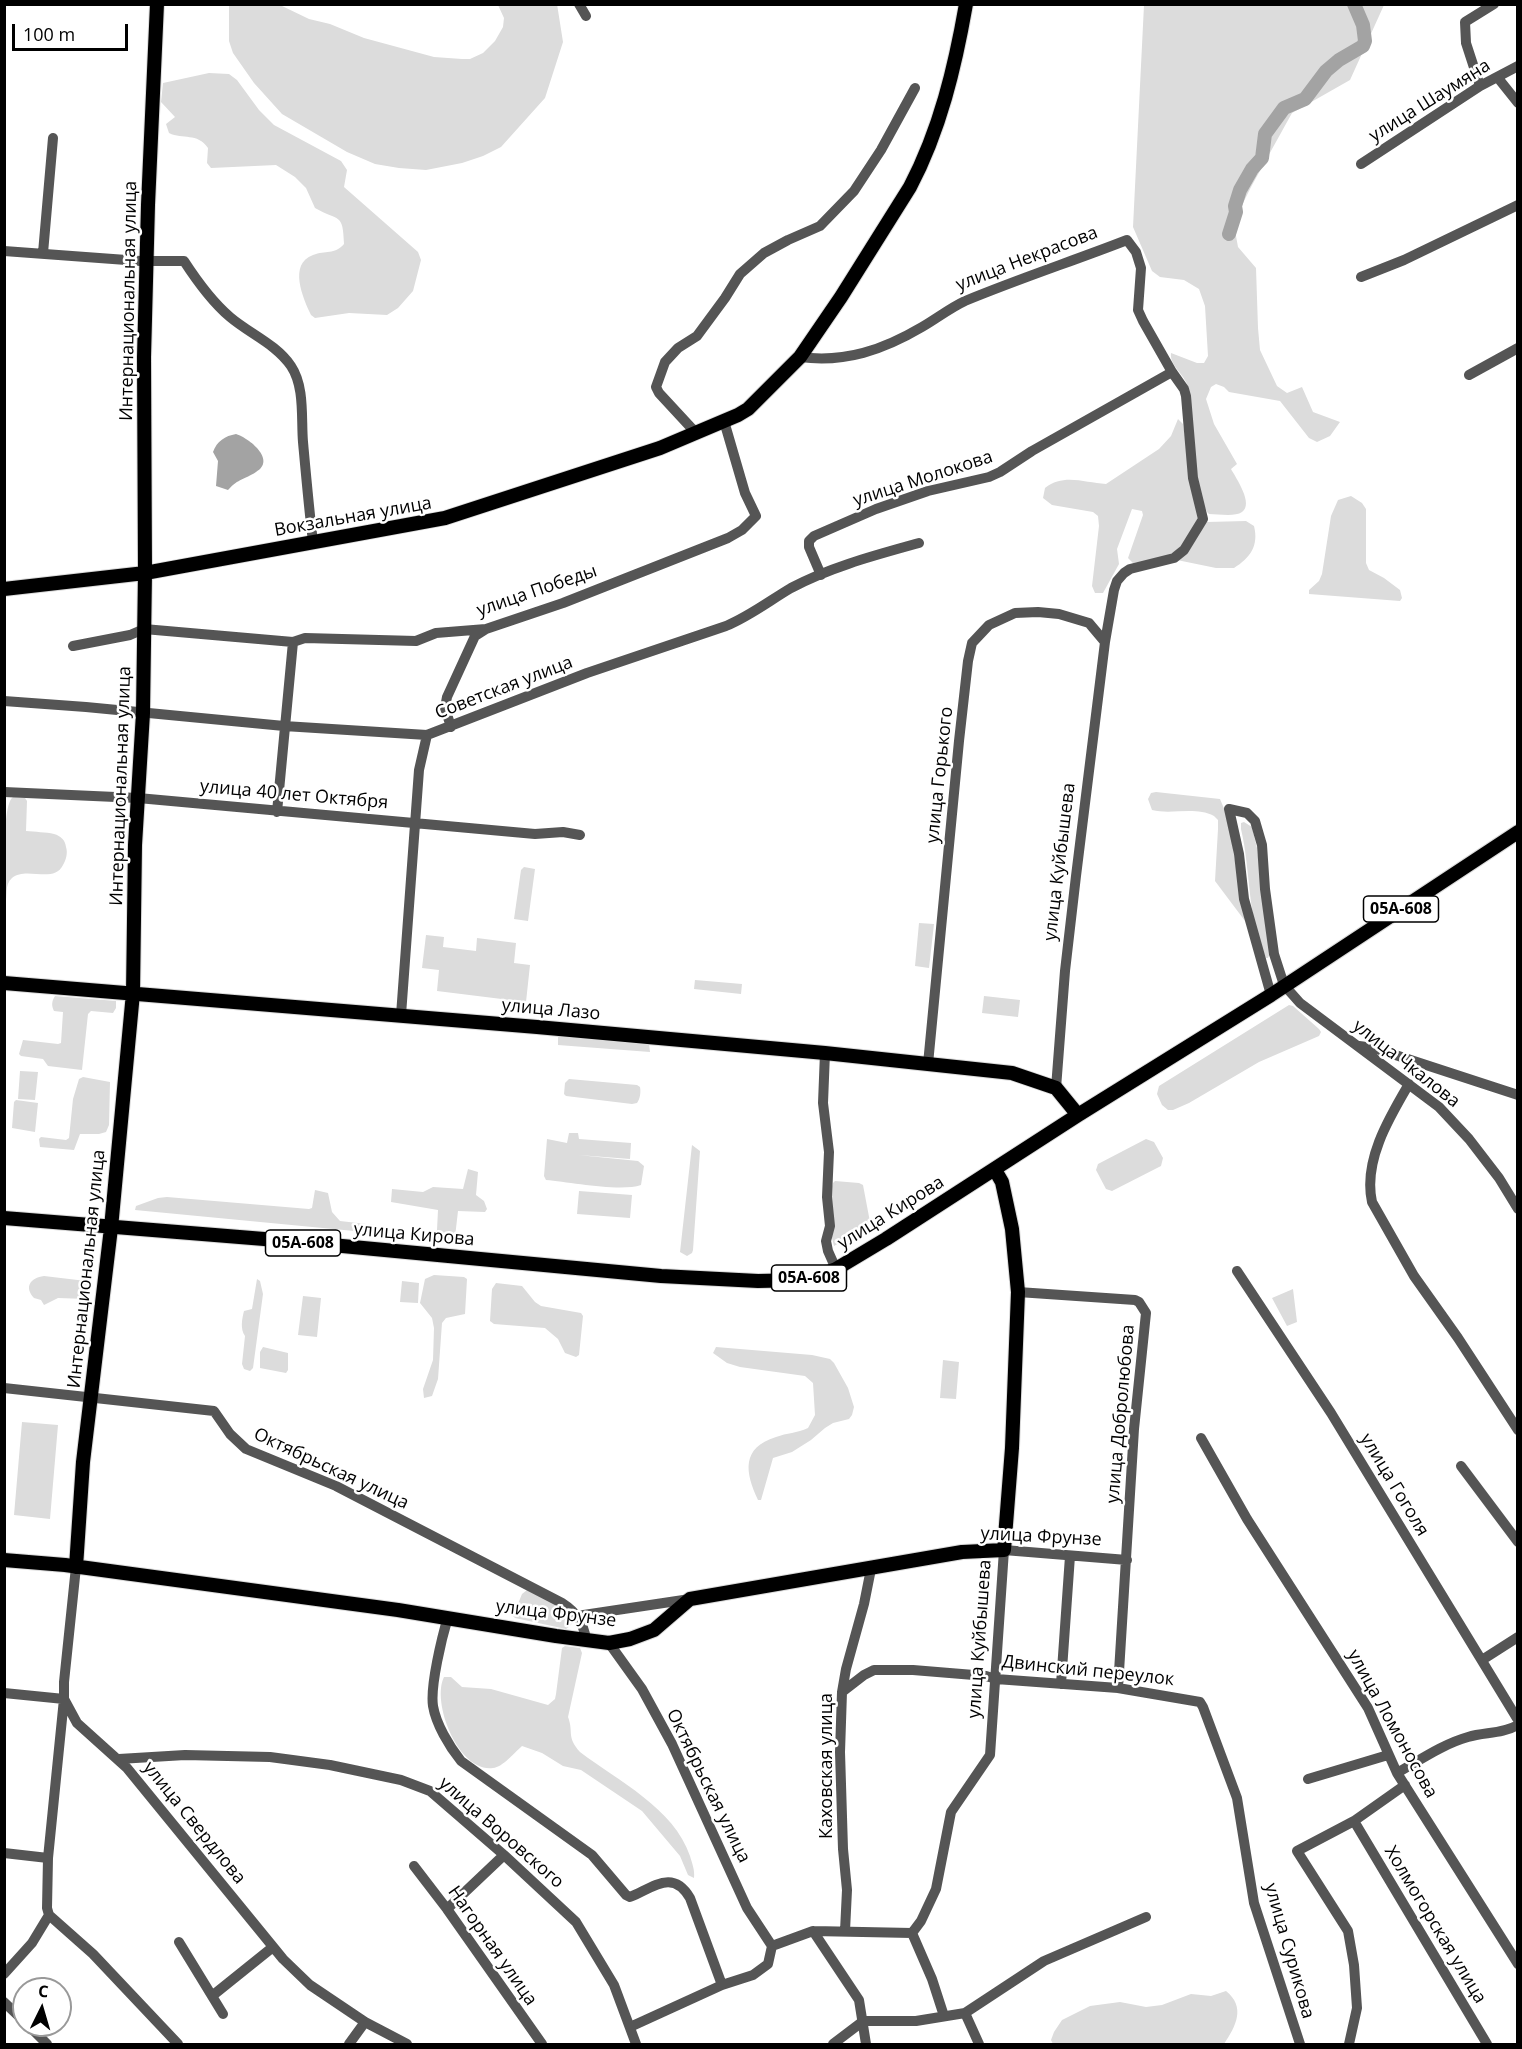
<!DOCTYPE html>
<html>
<head>
<meta charset="utf-8">
<style>
	body { margin:0 }
	#map { position:relative; width:1522px; height:2049px; overflow:hidden; background:#fff; font-family:"Open Sans",sans-serif }
	canvas { display:block }
	.frame { position:absolute; inset:0; border:6px solid #000; pointer-events:none }
	.north { position:absolute; left:12px; top:1977px; width:60px; height:60px; box-sizing:border-box; background:#fff; border:2px solid #999; border-radius:50%; rotate:5deg; font-size:16px; font-weight:700; line-height:24px; text-align:center; color:#000 }
	.north::after { content:''; display:block; margin:auto; width:21px; height:27px; background:#000; clip-path:polygon(50% 0,100% 100%,50% 72%,0 100%) }
	.scale { position:absolute; left:12px; top:24px; width:116px; height:27px; box-sizing:border-box; border:3px solid #000; border-top:0; padding-left:8px; font-size:18px; line-height:21px; white-space:nowrap; color:#000; -webkit-text-stroke:4px #fff; paint-order:stroke }
</style>
</head>
<body>
<div id="map">
<canvas width="1522" height="2049"></canvas>
<div class="frame"></div>
<div class="north">С</div>
<div class="scale">100 m</div>
</div>
<script>
const g = document.querySelector('canvas').getContext('2d');
g.lineJoin = 'round';
function paint(path, color) { g.fillStyle = color; g.fill(path, 'evenodd'); }
function trace(path, color, width, dash) { g.strokeStyle = color; g.lineWidth = width; g.lineCap = dash ? 'butt' : 'round'; g.setLineDash(dash || []); g.stroke(path); }
function write(font, color, halo, rows, align = 'center') {
  g.font = font + ' "Open Sans",sans-serif'; g.lineWidth = 5; g.setLineDash([]); g.textBaseline = 'middle'; g.strokeStyle = halo; g.fillStyle = color; for (const [text, x, y, turn = 0] of rows) {
    g.save(); g.translate(x, y); g.rotate((+turn || 0) * Math.PI / 180); g.textAlign = isNaN(turn) ? turn : align; if (halo) g.strokeText(text, 0, 0); g.fillText(text, 0, 0); g.restore();
  }
}
const green = new Path2D(`
	M557 4 563 42 545 98 501 147 483 156 462 163 426 170 399 168 375 164 347 152 282 114 254 83 233 53 229 41V5H280L309 19 330 24 364 38 434 57 462 59H470L483 53 495 41 503 27 504 18 498 5Z
	M1144 5H1384L1350 80 1292 113 1251 187 1239 211 1234 225 1238 247 1256 268 1258 328 1260 350 1277 386 1287 393 1302 387 1313 412 1340 422 1330 436 1317 442 1309 438 1280 401 1229 392 1224 387 1216 384 1211 387 1206 399 1214 424 1237 464 1231 469C1236 478 1254 504 1242 512 1235 517 1218 514 1209 514 1195 499 1193 415 1189 390 1187 376 1169 366 1171 353L1197 363H1204L1208 356 1205 306 1199 289 1184 280 1160 277 1152 271 1133 227Z
	M209 73 229 74 237 80 259 110 274 125 341 161 347 170 344 187 418 252 421 260 413 291 398 308 387 315 349 313 315 318 311 315C303 298 288 264 313 255 326 250 334 255 344 244 343 212 339 222 315 208L306 188 295 177 276 165 211 168 207 163 208 148C197 132 183 140 169 133L166 124 175 117 161 102 163 83Z
	M1178 419 1183 424 1199 517 1183 547 1161 559 1133 563 1128 558 1143 515 1142 511 1132 509 1117 549 1119 564 1103 593H1095L1092 586 1099 526 1098 516 1093 512 1052 505 1043 498 1045 488C1064 473 1085 483 1106 484L1159 449 1171 436Z
	M1351 496 1362 503 1366 509V563L1369 570 1384 578 1400 590 1402 598 1400 601 1309 594V590L1319 581 1322 574 1331 516 1338 500Z
	M1246 521 1254 526C1259 546 1250 558 1234 568H1216L1177 560 1207 522Z
	M1156 792 1220 799 1228 818 1245 921 1215 881 1218 829V820L1214 816C1195 806 1172 815 1152 810L1148 799 1151 793Z
	M13 797 25 798 27 801 26 831C35 832 46 832 54 834 61 836 65 840 66 847 68 853 66 860 63 865 54 884 26 866 12 878 4 885 8 896 5 904 5 886 1 805 13 797Z
	M1244 822 1252 827 1257 848 1270 953 1268 958H1266C1247 919 1251 871 1241 829V823Z
	M524 867 535 869 528 921 514 919 521 870Z
	M919 923 934 924 929 968 915 966Z
	M426 935 444 937 443 947 476 951 477 938 516 943 514 963 530 965 526 1002 437 991 439 970 422 968Z
	M695 980 742 984 741 994 694 989Z
	M55 996 116 1001V1008L113 1013 91 1011 88 1014 82 1070 48 1066 43 1059 21 1056 19 1054 23 1040 58 1044 61 1043 63 1012 54 1011C51 1005 52 1001 55 996Z
	M984 996 1020 1000 1018 1017 982 1013Z
	M1289 1005 1293 1006 1319 1029 1321 1032 1319 1036 1259 1062 1189 1103 1173 1110H1168L1162 1105 1157 1094 1159 1086Z
	M558 1035 646 1042 649 1044 650 1052 558 1045Z
	M20 1071 38 1072 35 1100 18 1099Z
	M83 1077 110 1082 109 1125 106 1132 99 1134H80L74 1150 40 1147 39 1139 41 1137 66 1140 69 1138 73 1099 79 1079Z
	M569 1079 637 1085 640 1087C641 1092 640 1099 637 1103L632 1104 566 1096 564 1094 565 1083Z
	M16 1100 38 1103 35 1132 12 1128 14 1102Z
	M569 1133H578L579 1139 631 1143 630 1159 578 1155 638 1161 644 1166 641 1185C620 1192 570 1182 546 1180L544 1176 547 1139 567 1143Z
	M1146 1139 1154 1142 1163 1158 1161 1166 1112 1191 1106 1189 1096 1170 1098 1164Z
	M692 1145 700 1151 693 1250 692 1253 687 1256 680 1252Z
	M468 1169 478 1172 476 1195 484 1201 487 1209 485 1212 458 1211 455 1237 450 1241 431 1237V1235L437 1230 438 1210 391 1202 392 1189 423 1192 433 1187 463 1189Z
	M835 1181 859 1183 863 1185 870 1222 869 1225 834 1246 832 1238 831 1190 833 1183Z
	M315 1190 328 1193 332 1212 340 1221 375 1225 377 1231 375 1233 135 1210 136 1206 158 1198 167 1197 309 1209 312 1208Z
	M579 1191 632 1195 630 1218 577 1214Z
	M434 1275 464 1277 467 1279 465 1314 446 1318 442 1323 438 1379 432 1396 424 1398 423 1389 433 1360 434 1328 432 1318 420 1303 425 1279Z
	M44 1276 86 1281 90 1284 89 1295 86 1299 58 1298 44 1305 41 1300 34 1298C24 1287 30 1278 44 1276Z
	M257 1279 260 1281 263 1294 253 1368 250 1371 244 1369 242 1364 245 1336C240 1329 242 1319 244 1311L252 1309Z
	M402 1281 419 1283 418 1303 400 1302Z
	M496 1283 522 1286 535 1302 541 1306 581 1313 583 1316 579 1355 576 1357 565 1353 558 1339 545 1328 494 1324 490 1321 492 1289Z
	M1293 1289 1297 1322 1287 1326 1272 1298Z
	M303 1296 321 1298 317 1337 298 1335Z
	M263 1347 288 1353V1370L286 1373 260 1368V1352Z
	M716 1347 812 1355 830 1359 834 1363 848 1388 854 1407 852 1415 849 1419 833 1423 825 1428 811 1440 792 1452 773 1458 761 1500H758C745 1472 741 1448 776 1437 787 1433 797 1433 808 1428L815 1415 813 1383 805 1376 740 1367 727 1363 713 1353Z
	M943 1360 959 1362 956 1399 940 1398Z
	M22 1422 58 1425 50 1519 14 1515Z
	M527 1590 573 1613C574 1620 573 1625 566 1629L515 1618 513 1616 522 1594Z
	M565 1646 580 1648 582 1653 568 1717C574 1733 566 1736 580 1752 618 1781 674 1808 690 1856 692 1863 695 1870 694 1878L688 1875 680 1856 642 1811 581 1770 563 1766 542 1753 522 1746C514 1753 503 1767 493 1768 459 1773 431 1703 444 1677H451L462 1687 491 1689 548 1705 555 1699 556 1694 562 1648Z
	M1226 1991C1246 2007 1236 2026 1224 2044H1053L1051 2040 1054 2032 1062 2020 1090 2006 1120 2002 1146 2007 1162 2005 1191 1994 1211 1996Z`);
const water = new Path2D(`
	M236 434C249 438 277 460 256 472 244 480 239 478 228 490L216 486 218 461 213 452C217 441 225 436 236 434Z`);
const river = new Path2D(`
	M1229 234 1236 212 1235 206 1240 190 1252 169 1262 158 1265 134 1284 108 1305 99 1326 71 1339 60 1363 46 1365 41 1363 25 1354 4`);
const minor = new Path2D(`
	M579 4 586 16
	M1498 78 1518 103
	M1480 86 1466 43 1465 22 1494 4
	M1361 164 1480 86 1518 66
	M4 251 140 261H184C197 281 211 301 230 317 250 334 276 344 291 366 305 387 301 418 303 442 306 475 309 509 313 542
	M43 253 53 138
	M1361 277 1404 260 1518 205
	M800 357C845 363 883 350 922 327 936 319 950 308 965 301 1018 279 1073 261 1127 240L1136 252 1141 268 1138 310 1143 321 1172 372 1184 389 1186 396 1193 478 1203 519 1184 550 1174 558 1130 569 1124 573 1117 581 1114 590 1105 642 1076 876 1065 971 1056 1088
	M1469 375 1518 348
	M696 433 659 393 656 387 665 362 678 348 697 336 725 298 740 274 764 253 788 240 820 226 854 191 881 150 915 88
	M821 575 809 547V541L814 536 876 509 928 491 989 477 1000 472 1032 451 1172 372
	M73 646 130 635 144 629 293 642 305 638 416 641 436 633 486 629 563 603 728 538 742 530 756 516 745 493 724 421
	M4 701 86 707 284 726 427 735 587 673 726 626C750 616 769 601 791 588 830 567 876 555 919 543
	M451 727 445 708 447 697 475 636 486 629
	M4 792 138 798 535 834 563 832 580 835
	M277 812 293 642
	M1271 995 1244 899 1239 854 1229 809 1247 813 1255 821 1262 845 1265 889 1274 954 1284 985 1300 1003 1439 1107 1469 1139 1499 1178 1518 1209
	M401 1015 419 770 427 735
	M1359 1046 1374 1048 1518 1095
	M825 1053 823 1103 829 1152 827 1197 830 1226 826 1241 828 1251 836 1269
	M928 1064 959 741 968 661 972 643 989 625 1015 613 1038 612 1059 614 1089 623 1105 642
	M1409 1084C1389 1118 1363 1161 1372 1202L1414 1276 1458 1338 1518 1430
	M1237 1271 1331 1413 1518 1720
	M1018 1292 1135 1300 1139 1302 1146 1313 1134 1429 1118 1688
	M4 1388 214 1411 230 1434 246 1449 336 1486 562 1603C576 1612 583 1622 586 1639
	M1201 1438 1247 1519 1368 1708 1397 1773 1518 1964
	M1461 1466 1518 1542
	M76 1567 64 1682V1699L77 1723 127 1768 283 1959 310 1985 365 2022 407 2044
	M577 1616 690 1599
	M448 1617C442 1637 430 1686 433 1706 436 1724 449 1746 461 1761L592 1855 626 1895 630 1897C654 1887 673 1869 690 1898L722 1985
	M609 1643 642 1689 672 1744 747 1908 772 1946
	M1482 1660 1518 1637
	M1061 1684 1070 1556
	M842 1692 864 1675 874 1670H913L986 1676 996 1679 1118 1688 1200 1702 1203 1707 1237 1798 1254 1903 1300 2044
	M4 1693 64 1699 48 1858 47 1908 49 1915 93 1954 178 2044
	M119 1759 185 1755 270 1757 330 1765 401 1780 430 1791 504 1855 576 1922 614 1985 636 2044
	M1397 1773C1420 1760 1443 1744 1468 1737 1485 1732 1502 1734 1518 1725
	M1308 1779 1388 1755
	M1354 1821 1487 2044
	M4 1853 48 1858
	M414 1866 447 1909 542 2044
	M447 1909 504 1855
	M813 1931 859 2000 866 2044
	M845 1931 847 1890 843 1849 840 1752 842 1692 846 1669 864 1604 871 1569
	M179 1942 223 2014
	M772 1946 813 1931 912 1933
	M4 1974 32 1943 49 1915
	M212 1996 273 1947
	M4 2002 24 2021
	M965 2013 979 2044
	M944 2016 932 1979 912 1933 921 1921 936 1889 951 1812 990 1755 1004 1550 1127 1560
	M28 2025 47 2044
	M630 2027 722 1985 753 1975 768 1964 772 1946
	M349 2044 365 2022
	M833 2044 862 2022 867 2021H916L965 2013 1044 1961 1146 1917
	M1349 2044 1357 2008 1354 1965 1348 1931 1297 1851 1354 1821 1405 1785`);
const major = new Path2D(`
	M4 589 145 573 445 518 660 448 738 415 748 409 800 357 841 297 910 187C940 130 955 67 966 4
	M4 983 537 1027 825 1053 1012 1073 1056 1088 1078 1115
	M4 1218 289 1241 661 1276 758 1281 803 1280 818 1276 836 1269 886 1239 1078 1115 1271 995 1518 832
	M4 1560 65 1565 398 1610 556 1636 609 1643 630 1639 654 1630 690 1599 962 1552 1004 1550 1012 1448 1018 1292 1012 1229 1002 1182 995 1170
	M76 1567 83 1462 111 1228 133 993 135 845 143 713 145 573 144 357 148 205 157 4`);
const shields = [
	[1401,909,75],
	[303,1243,75],
	[809,1278,75]
];
const shieldNames = [
	["05А-608",1401,909],
	["05А-608",303,1243],
	["05А-608",809,1278]
];
const streetNames = [
	["улица Шаумяна",1430,101,-32],
	["улица Некрасова",1027,259,-21],
	["Интернациональная улица",129,301,-89],
	["улица Молокова",923,479,-18],
	["Вокзальная улица",353,517,-10],
	["улица Победы",537,591,-19],
	["Советская улица",504,688,-21],
	["улица Горького",940,775,-84],
	["Интернациональная улица",121,786,-88],
	["улица 40 лет Октября",294,795,5],
	["улица Куйбышева",1060,862,-83],
	["улица Лазо",551,1010,5],
	["улица Чкалова",1406,1064,38],
	["улица Кирова",891,1213,-32],
	["улица Кирова",414,1235,5],
	["Интернациональная улица",87,1269,-84],
	["улица Добролюбова",1121,1414,-85],
	["Октябрьская улица",331,1469,25],
	["улица Гоголя",1394,1485,59],
	["улица Фрунзе",1041,1537,3],
	["улица Фрунзе",556,1614,7],
	["улица Куйбышева",980,1639,-86],
	["Двинский переулок",1088,1671,6],
	["улица Ломоносова",1392,1724,61],
	["Каховская улица",827,1766,-90],
	["Октябрьская улица",708,1786,64],
	["улица Свердлова",194,1823,51],
	["улица Воровского",501,1833,41],
	["Холмогорская улица",1435,1925,59],
	["Нагорная улица",492,1946,55],
	["улица Сурикова",1289,1951,74]
];
paint(green, '#dcdcdc');
paint(water, '#a3a3a3');
trace(river, '#a3a3a3', 14);
trace(major, '#dbdbdb', 16);
trace(minor, '#555', 10);
trace(major, '#000', 14);
for (const [x, y, w] of shields) { const box = new Path2D(); box.roundRect(x - w / 2, y - 13, w, 26, 4.5); g.fillStyle = '#fff'; g.fill(box); trace(box, '#000', 1.5); }
write('bold 16px', '#000', null, shieldNames);
write('18px', '#000', '#fff', streetNames);
</script>
</body>
</html>
